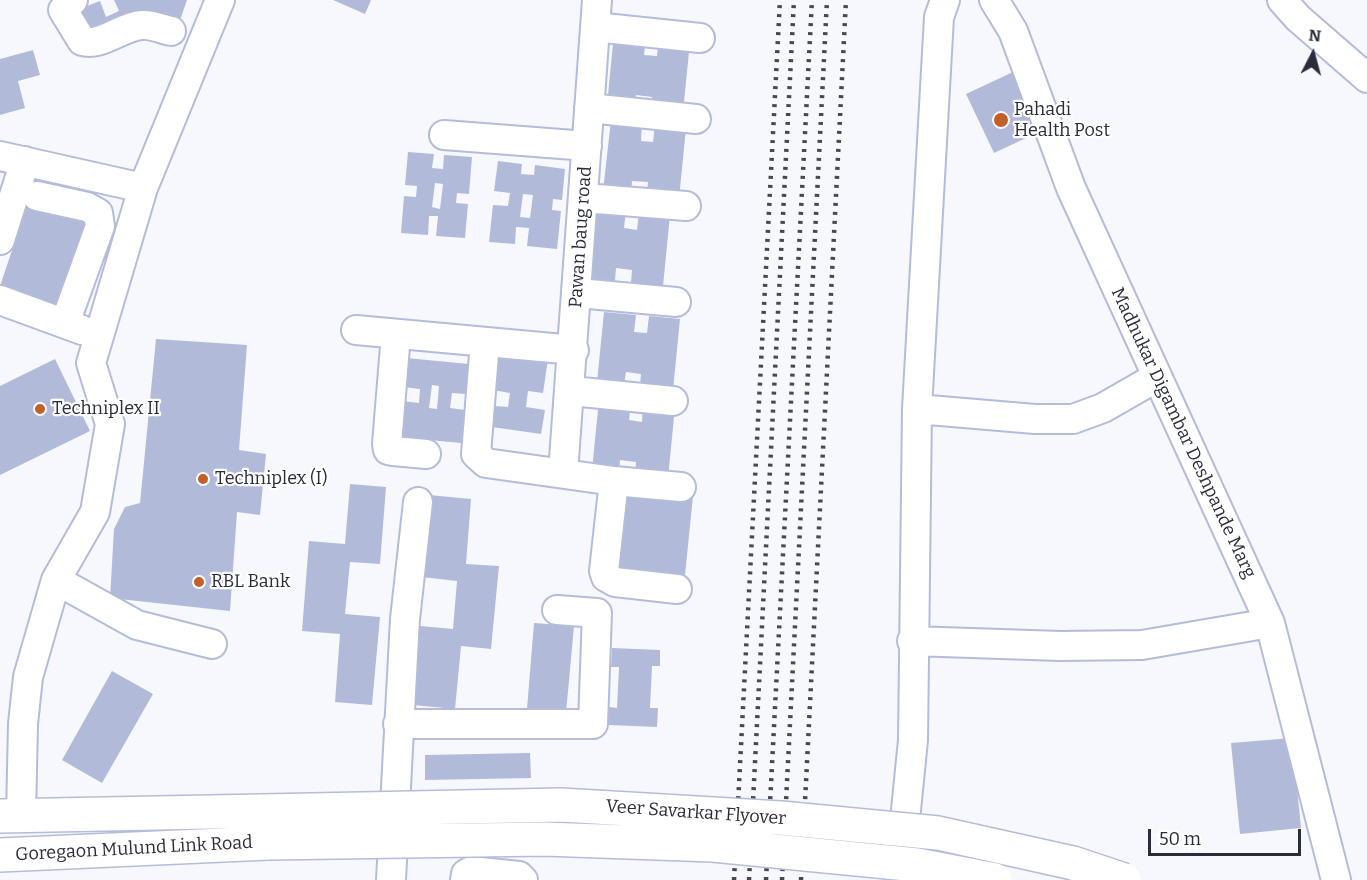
<!DOCTYPE html>
<html>
<head>
<meta charset="utf-8">
<style>
	body { margin:0 }
	#map { position:relative; width:1367px; height:880px; overflow:hidden; background:#f6f8fe; font-family:Bitter,serif }
	canvas { display:block }
	.north { position:absolute; left:1283px; top:24px; width:60px; height:60px; -webkit-text-stroke:4px #fff; paint-order:stroke; rotate:6deg; font-size:16px; font-weight:700; line-height:24px; text-align:center; color:#2a2d39 }
	.north::after { content:''; display:block; margin:auto; width:21px; height:27px; background:#2a2d39; clip-path:polygon(50% 0,100% 100%,50% 72%,0 100%) }
	.scale { position:absolute; left:1148px; top:829px; width:153px; height:27px; box-sizing:border-box; border:3px solid #2a2d39; border-top:0; padding-left:8px; font-size:18px; line-height:21px; white-space:nowrap; color:#2a2d39; -webkit-text-stroke:4px #fff; paint-order:stroke }
</style>
</head>
<body>
<div id="map">
<canvas width="1367" height="880"></canvas>
<div class="north">N</div>
<div class="scale">50 m</div>
</div>
<script>
const g = document.querySelector('canvas').getContext('2d');
g.lineJoin = 'round';
function paint(path, color) { g.fillStyle = color; g.fill(path, 'evenodd'); }
function trace(path, color, width, dash) { g.strokeStyle = color; g.lineWidth = width; g.lineCap = dash ? 'butt' : 'round'; g.setLineDash(dash || []); g.stroke(path); }
function write(font, color, halo, rows, align = 'center') {
  g.font = font + ' Bitter,serif'; g.lineWidth = 4.5; g.setLineDash([]); g.textBaseline = 'middle'; g.strokeStyle = halo; g.fillStyle = color; for (const [text, x, y, turn = 0] of rows) {
    g.save(); g.translate(x, y); g.rotate((+turn || 0) * Math.PI / 180); g.textAlign = isNaN(turn) ? turn : align; if (halo) g.strokeText(text, 0, 0); g.fillText(text, 0, 0); g.restore();
  }
}
const building = new Path2D(`
	M114 0H187L177 29 134 11 85 34 72 12 100 1 106 17 119 11Z
	M333 0H371L365 14Z
	M614 34 646 37 644 55 657 56 659 39 690 42 683 112 650 109 652 97 636 95 635 108 607 105Z
	M33 50 40 75 18 81 25 108 0 115V59Z
	M1013 72 1041 131 994 153 966 94Z
	M611 120 642 124 641 141 653 142 655 125 686 128 679 199 647 195 648 182 632 181 631 194 603 191Z
	M408 152 434 154 432 168 443 169 444 155 472 157 469 194 457 193 456 203 468 204 465 238 436 236 438 216H429L428 235 401 233 404 196 416 197 417 186 405 185ZM435 183 443 184 440 209 432 207Z
	M498 161 522 164 521 174 534 175 535 165 565 169 562 200 553 199 552 210 561 211 557 249 527 246 529 228 516 227 515 244 489 242 493 205 508 206 510 193 494 191ZM523 194 533 195 530 218 520 217Z
	M28 203 95 224 66 312 0 286Z
	M595 208 626 211 624 228 637 230 639 212 670 215 663 286 631 283 632 270 616 268 615 281 587 278Z
	M604 312 636 315 634 332 647 333 649 316 680 319 673 390 640 387 641 374 626 372 624 385 597 382Z
	M156 339 247 345 239 450 266 454 260 515 237 512 230 611 110 598 114 529 125 507 140 503Z
	M492 352 548 359 543 393 528 391 526 407 545 410 541 434 492 427 495 406 508 407 510 393 487 389Z
	M406 358 469 364 466 394 452 393 450 408 465 410 461 443 398 437 402 401 419 403 420 389 403 387ZM432 385 439 386 437 409 429 408Z
	M55 359 90 431 0 475V386Z
	M599 400 631 403 629 420 642 422 643 404 675 407 668 478 635 475 636 462 620 460 619 473 592 470Z
	M350 484 386 487 380 564 350 562 345 614 380 617 372 705 335 702 340 634 302 631 309 541 345 544Z
	M626 490 693 496 685 575 618 568Z
	M429 495 471 499 466 564 499 566 491 649 461 646 455 709 413 705 420 626 453 629 457 581 422 577Z
	M534 623 574 626 566 713 527 709Z
	M612 648 660 650V666H652L650 708H658L657 727 609 725V707L617 708 619 667H611Z
	M112 671 153 694 102 783 62 760Z
	M1292 738 1301 828 1240 834 1231 743Z
	M530 753 531 778 425 780V755Z`);
const minor = new Path2D(`
	M73 0 63 10 82 41C101 47 122 26 142 25 151 24 162 29 171 31
	M994 0 1013 31 1071 188 1270 623 1336 880
	M1282 0 1298 18 1367 78
	M595 27 700 38
	M589 108 696 119
	M444 135 587 146
	M0 156 143 188
	M37 196 87 207 98 213 100 226 65 323
	M584 198 686 206
	M0 240 25 161
	M578 293 676 302
	M0 300 82 330
	M356 330 574 350
	M396 334 387 444 388 450 393 451 426 454
	M485 342 476 454 486 463 614 481 681 487
	M571 391 673 401
	M917 409 1035 419H1073L1103 408 1157 377
	M563 473 597 0
	M614 481 604 571 606 577 615 582 677 589
	M56 580 137 625 212 644
	M912 641 1060 646 1142 645 1270 623
	M398 724H593L597 613 557 610
	M21 816 23 724 28 677 56 580 95 512 110 424 91 363 143 188 220 0
	M391 880 405 619 418 502
	M465 880 466 874 471 871 519 876 523 880
	M899 880 913 740 917 409 939 17 945 0`);
const major = new Path2D(`
	M0 816 262 811
	M0 855 268 843`);
const rail = new Path2D(`
	M734 880 780 0
	M749 880 794 0
	M766 880 812 0
	M782 880 827 0
	M801 880 846 0`);
const majorBridge = new Path2D(`
	M262 811 561 805 781 818 938 833 1073 863 1124 880
	M268 843 544 839 713 845 917 865 995 880`);
const markers = [
	[1001,120,8,"#c35f28"],
	[40,409,6,"#c35f28"],
	[203,479,6,"#c35f28"],
	[199,582,6,"#c35f28"]
];
const poiNames = [
	["Pahadi",1014,110],
	["Health Post",1014,131],
	["Techniplex II",52,409],
	["Techniplex (I)",215,479],
	["RBL Bank",211,582]
];
const streetNames = [
	["Pawan baug road",581,237,-86],
	["Madhukar Digambar Deshpande Marg",1183,433,65],
	["Veer Savarkar Flyover",696,813,4],
	["Goregaon Mulund Link Road",134,849,-3]
];
paint(building, '#b2bad9');
trace(minor, '#b4bcda', 32);
trace(major, '#b4bcda', 36);
trace(minor, '#fff', 28);
trace(major, '#fff', 33);
trace(rail, '#464854', 4.5, [3, 6]);
trace(majorBridge, '#b4bcda', 36, []);
trace(majorBridge, '#fff', 33);
for (const [x, y, r, color] of markers) { const dot = new Path2D(); dot.arc(x, y, r, 0, 2 * Math.PI); g.fillStyle = color; g.fill(dot); trace(dot, '#fff', 2); }
write('18px', '#2a2d39', '#fff', poiNames, 'left');
write('18px', '#2a2d39', '#fff', streetNames);
</script>
</body>
</html>
